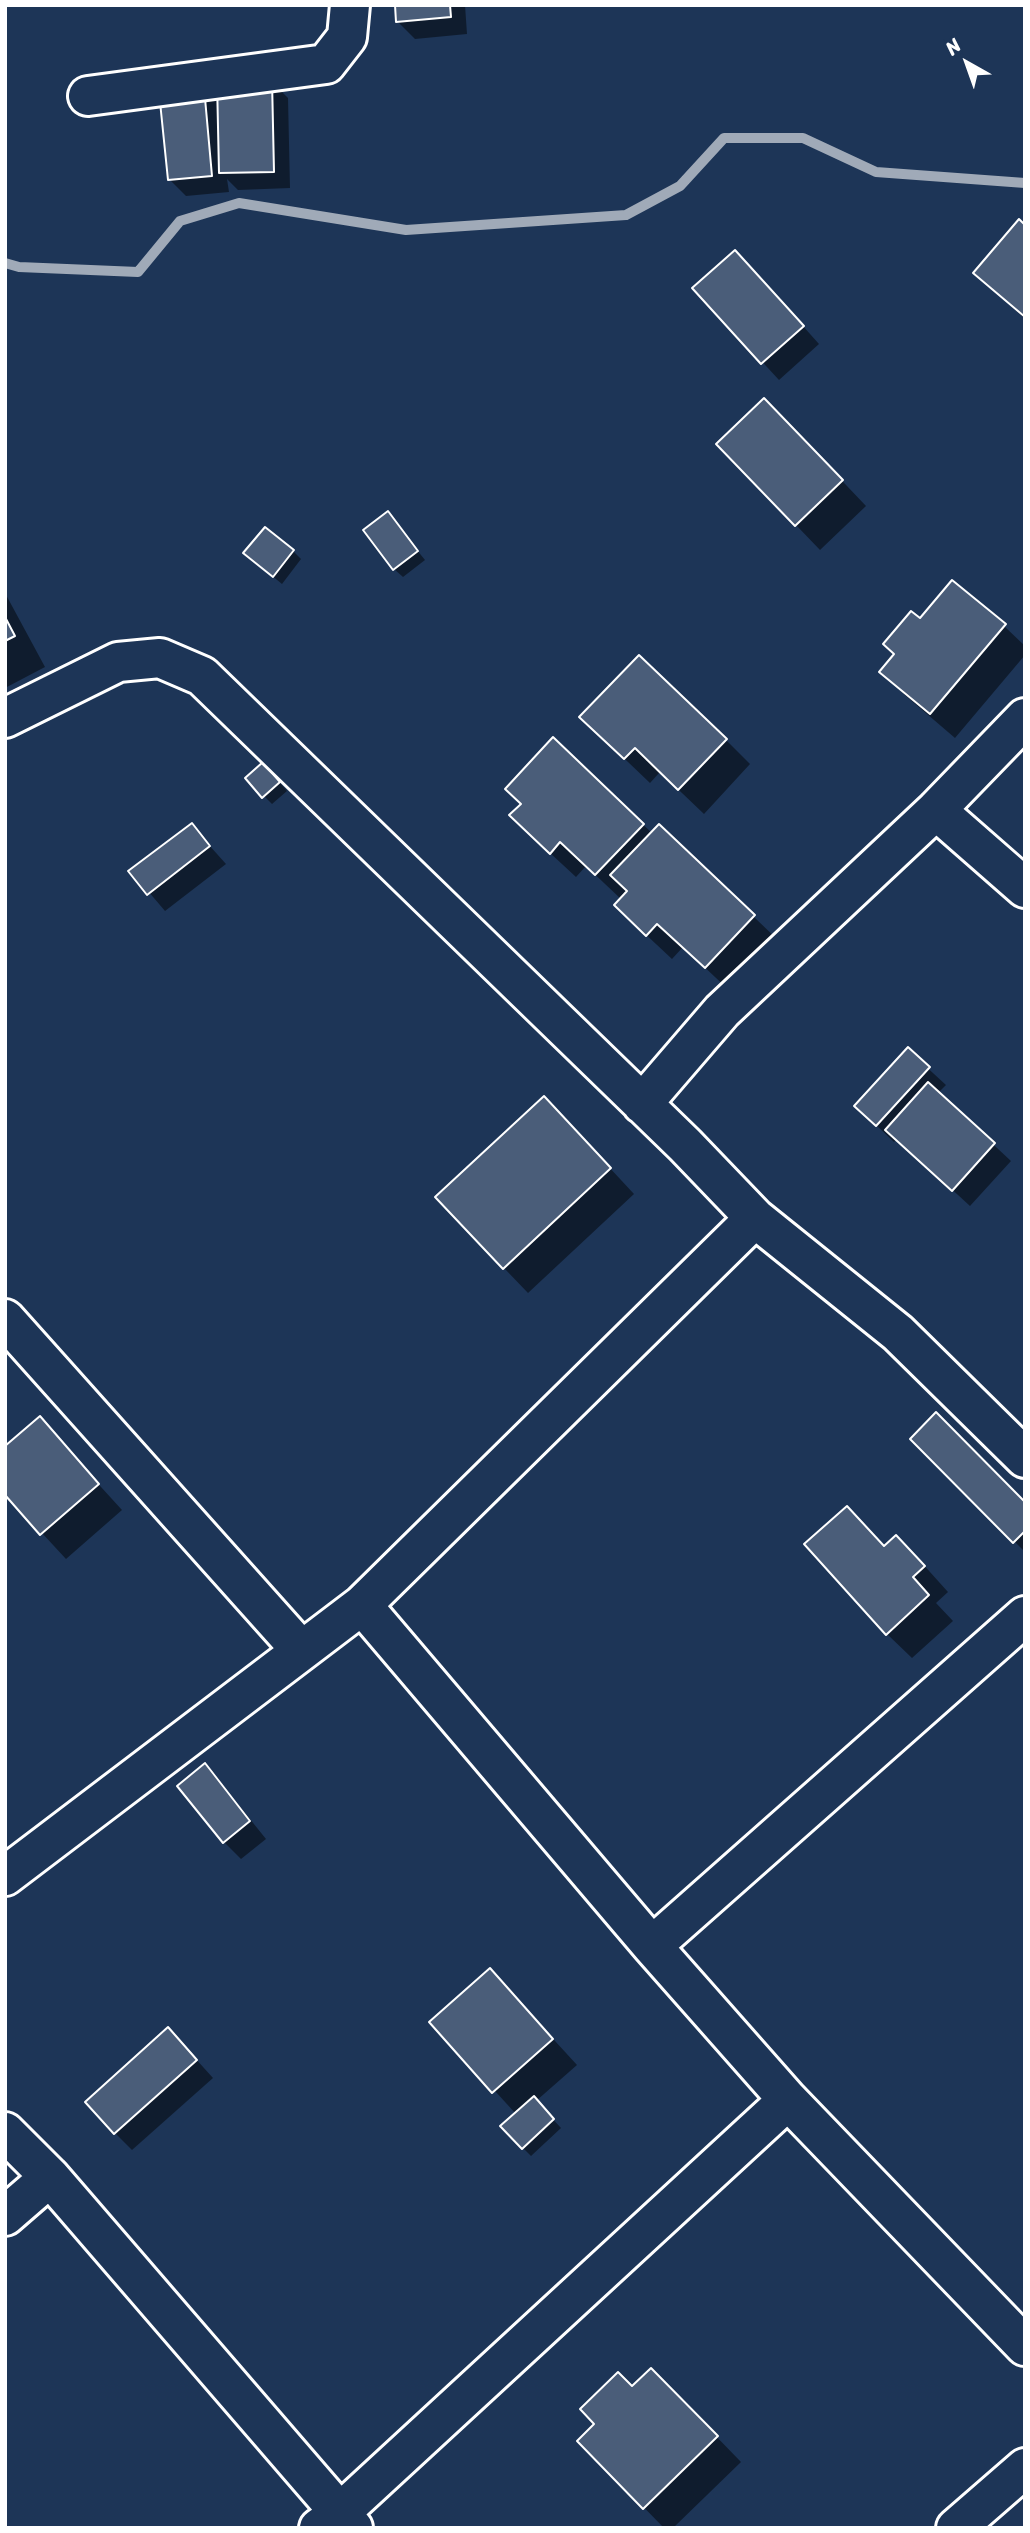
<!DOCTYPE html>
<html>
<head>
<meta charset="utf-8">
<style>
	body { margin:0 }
	#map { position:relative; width:1030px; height:2533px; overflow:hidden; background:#1d3557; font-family:Sriracha,sans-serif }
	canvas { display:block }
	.frame { position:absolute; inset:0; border:7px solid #fff; pointer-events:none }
	.north { position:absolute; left:932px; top:28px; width:70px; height:70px; -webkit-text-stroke:5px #1d3557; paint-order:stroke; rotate:320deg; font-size:19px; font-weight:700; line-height:28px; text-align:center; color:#fff }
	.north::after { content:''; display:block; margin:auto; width:24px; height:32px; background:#fff; clip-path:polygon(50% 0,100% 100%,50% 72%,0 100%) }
</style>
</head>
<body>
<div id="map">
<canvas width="1030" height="2533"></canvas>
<div class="frame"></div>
<div class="north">N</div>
</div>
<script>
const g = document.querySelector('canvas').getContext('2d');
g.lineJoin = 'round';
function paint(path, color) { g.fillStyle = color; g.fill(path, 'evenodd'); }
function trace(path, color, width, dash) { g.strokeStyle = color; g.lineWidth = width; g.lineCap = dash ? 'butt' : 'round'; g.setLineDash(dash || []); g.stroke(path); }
const shadow = new Path2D(`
	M397 5H465L467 34 415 39 398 22Z
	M271 81 288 98 290 188 238 190 227 179 229 192 186 196 169 179 203 88 219 104Z
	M1025 227V319L975 273Z
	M752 269 819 344 779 380 695 289Z
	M789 425 866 506 820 550 796 525Z
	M387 513 425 560 403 577 394 569Z
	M293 551 301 559 282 584 254 561Z
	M5 593 45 667 5 688Z
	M920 621 1004 626 1025 646V655L955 738 906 696 881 672Z
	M553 740 652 833 659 826 779 941 731 992 683 947 672 959 641 930 622 900 586 866 576 877 536 840 523 804Z
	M726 740 750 764 704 814 660 772 650 783 606 741Z
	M271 773 287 791 272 804 264 796Z
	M191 825 226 864 165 911 131 871Z
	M908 1050 946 1085 938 1093 1011 1161 970 1206 897 1139 894 1142 874 1123Z
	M568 1123 634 1194 528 1293 504 1268Z
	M39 1419 122 1510 66 1559 5 1493Z
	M912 1439 1025 1504V1552Z
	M885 1548 921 1562 948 1592 936 1603 953 1621 912 1658 887 1634Z
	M205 1766 221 1783 266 1839 241 1859 224 1842Z
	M490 1970 577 2065 536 2101 561 2128 531 2156 523 2148 516 2114 432 2022Z
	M185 2047 213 2078 132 2150 115 2133Z
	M632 2389 676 2395 741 2462 673 2528H664L579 2441Z`);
const stream = new Path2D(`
	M5 263 19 267 138 272 180 221 239 203 406 230 626 215 680 186 724 138H803L876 172 1025 183`);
const building = new Path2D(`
	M395 5H450L451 17 396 22Z
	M272 80 274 172 219 173 217 81Z
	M204 87 212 176 168 180 159 92Z
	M1019 219 1025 225V317L973 273Z
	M735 250 804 326 761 364 692 288Z
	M764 398 843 480 795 526 716 444Z
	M388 511 418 551 393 570 363 530Z
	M265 527 294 550 273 577 243 553Z
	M952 580 1006 624 930 714 879 672 894 654 883 644 911 611 920 618Z
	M5 617 15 636 5 641Z
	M639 655 727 739 678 790 635 748 624 759 579 717Z
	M553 737 644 824 595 875 560 842 550 854 509 815 521 804 505 789Z
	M263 762 280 782 262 798 245 778Z
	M192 823 210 846 147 895 128 871Z
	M659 824 755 915 705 968 657 924 646 936 614 905 627 891 610 875Z
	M908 1047 930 1067 876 1126 854 1106Z
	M928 1082 995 1143 952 1191 885 1130Z
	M544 1096 611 1168 503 1269 435 1197Z
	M936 1412 1025 1502V1531L1013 1543 910 1439Z
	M40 1416 99 1484 40 1535 5 1495V1446Z
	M847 1506 884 1546 896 1535 925 1566 913 1577 929 1595 886 1635 804 1544Z
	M205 1763 250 1821 223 1843 177 1786Z
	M490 1968 553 2039 492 2093 429 2022Z
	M168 2027 197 2060 114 2134 85 2102Z
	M534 2096 554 2119 522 2149 500 2126Z
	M651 2368 718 2436 643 2509 577 2441 594 2424 580 2409 618 2372 632 2386Z`);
const minor = new Path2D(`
	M88 96 326 64 347 37 350 5
	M5 718 118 662 160 658 202 676 685 1145 755 1218 898 1333 1025 1458
	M936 810 1025 888
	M642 1104 722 1011 936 810 1025 718
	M5 1319 301 1650
	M362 1605 652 1946 788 2100 1025 2346
	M5 1876 362 1605 755 1218
	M652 1946 1025 1616
	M5 2132 50 2177 353 2528
	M5 2216 50 2177
	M319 2528 341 2512 788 2100
	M956 2528 1025 2468`);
paint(shadow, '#0007');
trace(stream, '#a0aab8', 10);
paint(building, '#4a5d79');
trace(building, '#fff', 2);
trace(minor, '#fff', 44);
trace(minor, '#1d3557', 38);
</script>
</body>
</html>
